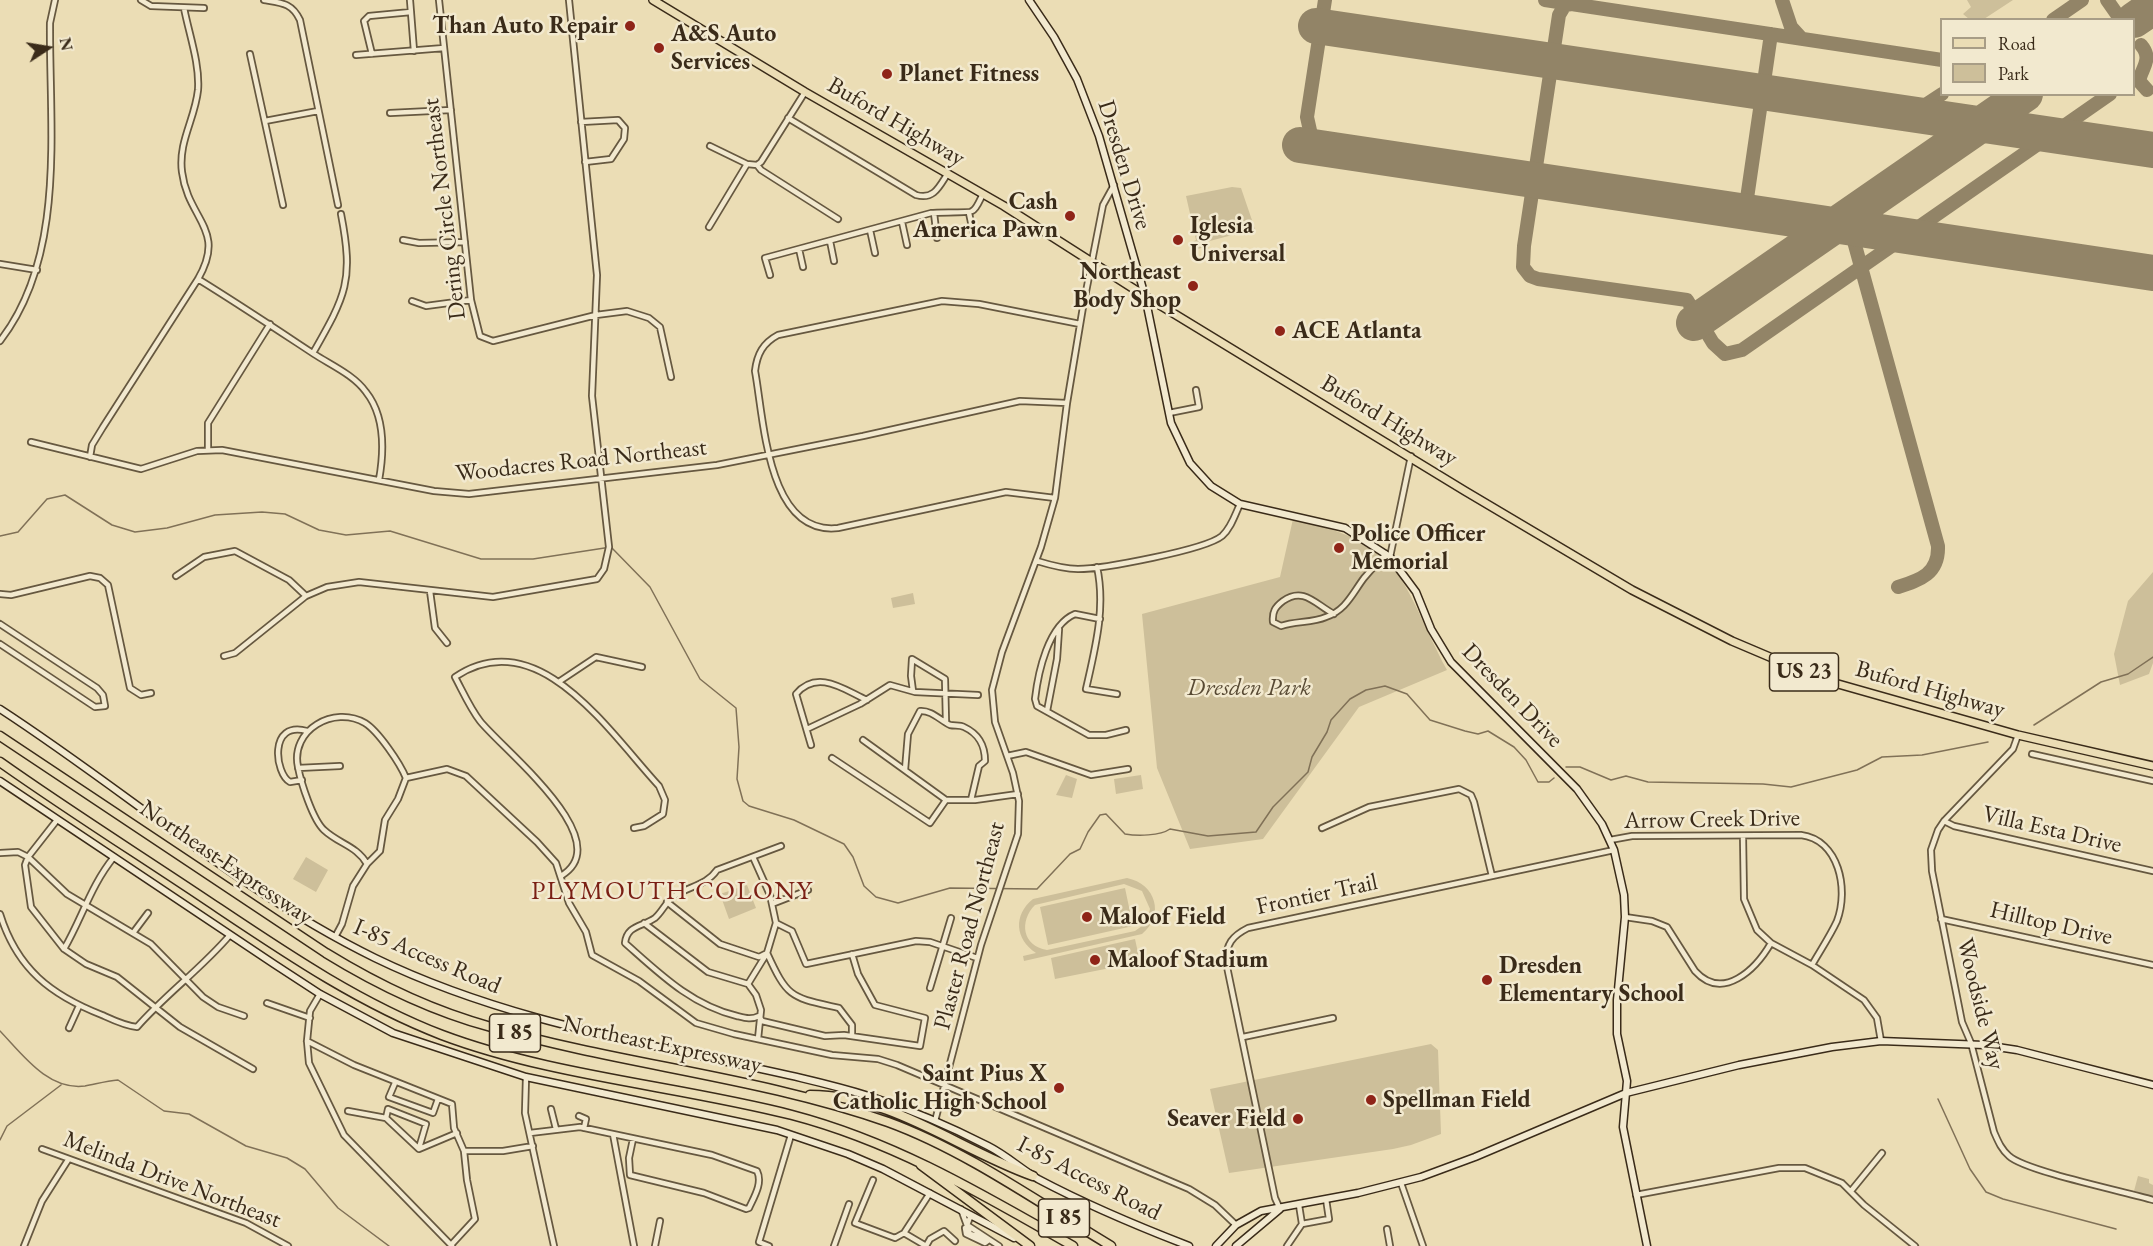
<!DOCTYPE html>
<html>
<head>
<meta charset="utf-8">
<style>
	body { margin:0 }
	#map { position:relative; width:2153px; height:1246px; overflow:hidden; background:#ebddb5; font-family:"EB Garamond",serif }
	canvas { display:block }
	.legend { position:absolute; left:1940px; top:18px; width:195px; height:78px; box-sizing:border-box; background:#f2e9cf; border:2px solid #a89d86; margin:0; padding:8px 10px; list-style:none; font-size:18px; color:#3a2b19 }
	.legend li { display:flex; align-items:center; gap:12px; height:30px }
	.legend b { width:30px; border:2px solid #a89d86 }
	.north { position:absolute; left:18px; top:18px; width:60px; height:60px; -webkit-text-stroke:4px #f2e9cf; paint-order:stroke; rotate:78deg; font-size:16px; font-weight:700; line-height:24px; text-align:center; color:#3a2b19 }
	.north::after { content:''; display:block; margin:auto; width:21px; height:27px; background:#3a2b19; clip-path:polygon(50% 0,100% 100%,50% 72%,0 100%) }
</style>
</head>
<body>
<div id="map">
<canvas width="2153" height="1246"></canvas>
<ul class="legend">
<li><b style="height:8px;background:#ebddb5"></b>Road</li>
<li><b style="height:16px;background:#cdbf9a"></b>Park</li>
</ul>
<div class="north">N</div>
</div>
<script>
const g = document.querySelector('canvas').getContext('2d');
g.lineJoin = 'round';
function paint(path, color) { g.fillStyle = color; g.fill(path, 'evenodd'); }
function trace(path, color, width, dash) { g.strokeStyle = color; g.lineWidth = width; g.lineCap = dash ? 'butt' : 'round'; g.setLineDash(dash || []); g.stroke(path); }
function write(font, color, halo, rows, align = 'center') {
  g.font = font + ' "EB Garamond",serif'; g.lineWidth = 5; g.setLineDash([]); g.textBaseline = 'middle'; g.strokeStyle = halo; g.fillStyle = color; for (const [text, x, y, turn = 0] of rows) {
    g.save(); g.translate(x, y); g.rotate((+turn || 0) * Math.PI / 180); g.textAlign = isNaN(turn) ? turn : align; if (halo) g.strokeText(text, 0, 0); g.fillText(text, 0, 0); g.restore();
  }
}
const green = new Path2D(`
	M1967 0H2013L1984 19H1969L1963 14 1971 7Z
	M1232 187 1241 188 1255 229 1206 242 1207 246 1195 250 1193 242 1196 240 1186 196Z
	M1293 519C1406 544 1399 579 1447 670L1359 707 1263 839 1190 849 1157 768 1142 614 1280 577Z
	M2153 572V663L2149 674 2120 685 2114 654 2128 601Z
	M913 593 915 604 893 608 891 598Z
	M1066 775 1077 779 1072 798 1056 795Z
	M1141 775 1143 789 1116 794 1114 779Z
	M306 857 328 870 316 892 293 879Z
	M1127 878C1156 884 1165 915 1142 934L1024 961 1023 956 1036 953C1015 939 1013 915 1033 899ZM1124 884 1142 891 1150 909 1146 923 1135 931 1047 950C1022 946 1019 921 1035 905Z
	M747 885 756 908 729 919 720 894Z
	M1125 888 1133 926 1048 945 1040 907Z
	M1135 939 1140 962 1055 979 1051 958Z
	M1431 1044 1438 1050 1441 1134 1411 1145 1393 1149 1229 1173 1210 1089Z
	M2138 1176 2149 1179V1183L2153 1185V1197L2134 1191Z`);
const stream = new Path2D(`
	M0 536 18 532 47 499 65 495 112 525 135 532 167 528 215 515 262 512 285 514 319 530 346 535 390 531 481 559H533L611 547 650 587 700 679 736 708 739 747 737 779 743 801 749 806 794 820 844 844 853 857 864 886 876 897 898 903 950 888 1037 889 1070 854 1080 849 1088 832 1100 815 1106 814 1125 834C1137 836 1160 836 1170 829L1208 836 1256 832 1273 807 1308 772 1312 757 1327 732 1331 720 1350 699 1366 690 1385 686 1407 694 1430 720 1465 731 1478 734 1488 731 1514 747 1526 760 1538 782H1549L1554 778
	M2034 725 2101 682 2128 674 2153 657
	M1566 767H1580L1611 780 1626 776 1648 782 1763 784 1791 787 1857 770 1882 757 1922 755 1988 742
	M0 1031C22 1054 48 1091 85 1086 96 1084 106 1081 118 1080L164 1111 189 1114 246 1146 287 1158 305 1169 338 1208 389 1246
	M1938 1099 1970 1169 1986 1192 2003 1199 2116 1229
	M0 1140 7 1126 61 1085`);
const taxiway = new Path2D(`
	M1545 0 1942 60
	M1782 0 1791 27 1802 39
	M2107 0 2121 20
	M1572 4 1565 5 1559 15 1524 246 1523 267 1530 276 1538 279 1687 300 1713 343 1725 354 1742 350 2110 94
	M2053 20 2082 0
	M2141 45C2153 59 2142 67 2139 81L2147 90
	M1910 115 1942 94
	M1311 135 1307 117 1325 0
	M1745 212 1771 34
	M1850 227 1938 546C1939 574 1920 580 1898 587`);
const runway = new Path2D(`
	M2134 20 2153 7
	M1316 26 2153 150
	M1300 145 2153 273
	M1694 323 2025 94`);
const street = new Path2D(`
	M141 0 151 6 204 8
	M264 0C282 3 292 3 300 20L338 205
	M410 0 414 51
	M439 0 471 300 480 336 493 341 596 315 627 311 649 318 660 327 671 377
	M250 54 283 205
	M372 54 364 21 369 16 411 12
	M356 55 444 48
	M390 113 451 110
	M788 118 916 195C934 200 939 187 948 173
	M265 121 318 111
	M581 122 618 120 625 128 624 139 611 159 585 162
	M710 146 747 164
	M757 165 761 170 838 219
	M934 213 937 238
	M969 213 973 232
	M902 222 907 245
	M709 227 747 164 757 165 761 162 805 92
	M870 230 875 253
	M403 240 419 243 465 242
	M830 241 834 261
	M799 249 803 267
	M0 264 37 270
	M770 275 765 258 931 213C939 212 970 213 972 211 977 209 980 199 983 194
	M198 279C237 303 276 329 314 354 331 365 354 375 366 392 385 416 384 452 379 480
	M412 301 426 306 471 300
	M0 341C67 255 49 126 50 23L55 0
	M313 353C346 295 354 281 341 214
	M1169 413 1199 407 1196 390
	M31 442 141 469 197 451 222 450 434 491 469 494 717 465 863 436 1020 401 1067 403
	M208 449V423L270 324
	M90 457 92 445 103 427 198 279C227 229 188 220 182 172 178 142 195 119 198 90 200 64 189 34 184 8
	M1055 498 1006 492 838 528C767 536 764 419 755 371 757 354 763 343 778 335L942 301 979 304 1080 324
	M1390 557 1411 456
	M1037 561C1050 565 1064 569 1078 569 1102 569 1205 550 1222 536 1231 528 1235 515 1240 504
	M1097 567C1106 608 1095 649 1086 689L1117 694
	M176 576 204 557 235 551 289 580 306 596
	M430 591 435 628 447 643
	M0 594 11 595 90 576 100 578 108 585 130 688 141 695 151 693
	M1334 614C1316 605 1304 586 1283 601 1275 607 1272 612 1273 622L1281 626C1296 621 1312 623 1326 617 1346 610 1352 594 1364 578 1371 570 1378 562 1386 554
	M1100 619 1075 614C1048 625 1038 673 1035 699L1037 706 1089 735H1106L1126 730
	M0 624 97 688 103 695 105 706 95 707 0 644
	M224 656 235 653 306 596 327 587 359 582 493 597 597 579 604 569 609 547 592 396 597 275 569 0
	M560 681 596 657 642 667
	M913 691 911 676 912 659 945 679 946 722
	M1047 711 1057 659 1059 629
	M807 729 860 704 890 685 915 692 978 695
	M2018 735 2013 749 1944 821 1938 830 1931 850 1932 871 1962 1022 1971 1043 1994 1132C1998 1141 2001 1149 2009 1156 2025 1171 2126 1192 2153 1200
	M863 740 946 800H975L1018 794
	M811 745 796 694C818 668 846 691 867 700
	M2032 754 2153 781
	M1007 756 1026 752 1091 775 1128 769
	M832 758 930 823 946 800
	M298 768 340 766
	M905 770 908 734 920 711C931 710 940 720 950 725 955 726 960 725 964 727 979 734 985 745 985 761L979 766 971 800
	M406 778 447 769 466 776 537 842 556 863 569 903 586 932 592 955 639 981 696 1023 734 1034 832 1055 878 1059 897 1065 1189 1189 1215 1205 1236 1225
	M302 780 290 782C275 774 268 720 307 731
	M1944 821 1954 826 2153 871
	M1322 828 1369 807 1459 789 1471 795 1474 802 1492 876
	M1743 836 1744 899 1757 930 1771 943 1812 965 1864 1000 1877 1018 1881 1041
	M1610 840 1632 836 1801 835C1839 840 1849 889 1837 921 1830 936 1820 951 1812 965
	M781 846 717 870C706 886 688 886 673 897 666 902 662 912 655 918 642 927 627 925 625 943 659 973 691 1005 737 1016 745 1018 751 1020 759 1016L762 1021 825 1036 844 1035 920 1046 925 1018 875 1005 858 974 852 954
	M0 853 18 852 28 857 57 820
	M753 857 770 895 776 923 792 931 806 964 916 941 930 942 977 958
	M367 864C357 846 339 844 324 830 313 820 301 783 298 767 290 730 334 705 365 723 378 731 400 763 406 778
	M561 876C620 841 503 750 480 721 470 708 463 692 455 677 538 621 609 732 659 786L665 800 663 814 644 826 634 828
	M667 902 720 944 759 957 767 953 748 984
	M772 904 808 890
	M0 914C17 969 51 995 102 1015 113 1020 125 1026 137 1027 166 994 201 969 230 935
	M1625 917 1652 921 1667 927 1695 971C1723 1002 1756 969 1771 943
	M1941 919 2153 965
	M644 923 708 972 748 984 756 995 761 1010 758 1039
	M776 923 767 953C788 999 791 997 839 1008L852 1025V1036
	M133 933 148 913
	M335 937 342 924 353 886 367 864 380 851 385 820 398 799 406 778
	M64 949C82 918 91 885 114 857
	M930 988 951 918
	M320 994 310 1011 307 1041 309 1063 344 1135 452 1246
	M267 1003 310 1018
	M244 1016 218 1007 203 997 151 944 67 894 28 857 25 865 31 907 64 949 86 964 117 977 180 1027 253 1069
	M69 1028 79 1006
	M1243 1037 1333 1018
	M307 1041 354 1065 452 1104 454 1128 464 1151H503L533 1146
	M526 1077 525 1113 554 1246
	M395 1083 389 1097 433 1113 438 1099
	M551 1109 556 1129
	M348 1111 386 1118 419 1149 457 1133
	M579 1116 586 1119 584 1128
	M386 1118 388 1109 426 1124 419 1148
	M935 1121 981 945 1018 834 1019 801 1013 773 995 722 992 690 1002 652 1041 547 1055 498 1067 403 1083 307 1103 205 1114 185
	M530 1133 580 1127 712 1155 757 1171C763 1183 754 1197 749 1208L746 1209 704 1193 630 1175 629 1158 633 1139
	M613 1134 634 1246
	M42 1149 246 1223 288 1246
	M873 1180 855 1223 895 1238 904 1233 930 1193
	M1401 1183 1423 1246
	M1851 1191 1882 1153
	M1636 1195 1779 1168H1805L1842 1183 1864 1205 1915 1246
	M1299 1205 1302 1224 1329 1219 1326 1199
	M961 1209 970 1234 989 1240
	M1280 1209 1275 1198 1226 962C1226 944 1232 936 1248 928L1614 850
	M971 1215 967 1225 999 1246
	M965 1228 966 1234 985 1243 989 1240
	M1387 1229 1390 1246
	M904 1233 926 1246
	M451 1245 475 1219 467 1180 464 1151
	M24 1246 42 1201 68 1160
	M655 1246 660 1221
	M769 1246 759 1242 791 1135
	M834 1246 849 1204
	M926 1246 930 1239 944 1231 955 1241
	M1287 1246 1302 1224`);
const secondary = new Path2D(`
	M1029 0 1054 37 1077 79 1099 136 1145 296 1171 423 1190 463 1211 486 1240 504 1345 528 1390 557 1416 592 1431 629 1451 662 1577 789 1602 824 1614 850 1624 895 1625 917 1617 1000V1034L1627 1081 1623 1127 1647 1246
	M0 709C125 790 240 892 375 958 480 1009 592 1033 704 1057 760 1069 817 1080 872 1097 912 1110 951 1127 988 1146 1006 1155 1021 1169 1038 1179 1087 1205 1137 1226 1189 1246
	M0 781 274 964 320 994 393 1033 526 1077 777 1130 848 1154 883 1169 1014 1238
	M1216 1246 1236 1225 1261 1211 1358 1193 1421 1177 1475 1157 1626 1093 1739 1065 1832 1047 1881 1041 1984 1045 2017 1050 2153 1085
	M1236 1246 1280 1209`);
const primary = new Path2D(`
	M653 0 805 92 1004 206 1145 296 1465 491 1632 590 1732 641 1824 680 2018 735 2153 766`);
const highway = new Path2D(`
	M0 736 326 953C378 985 432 1011 491 1027 622 1065 760 1077 888 1122 965 1150 1041 1204 1111 1246
	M0 762C65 808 133 851 199 895 277 947 354 1001 442 1035 551 1076 679 1086 792 1115 895 1142 982 1194 1073 1246
	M810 1095C892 1095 959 1150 1033 1176
	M921 1165 1030 1246`);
const markers = [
	[630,26,6,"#8f2418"],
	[659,48,6,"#8f2418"],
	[887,74,6,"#8f2418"],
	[1070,216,6,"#8f2418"],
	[1178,240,6,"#8f2418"],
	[1193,286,6,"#8f2418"],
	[1280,331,6,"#8f2418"],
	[1339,548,6,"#8f2418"],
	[1087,917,6,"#8f2418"],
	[1095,960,6,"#8f2418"],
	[1487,980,6,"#8f2418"],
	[1059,1088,6,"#8f2418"],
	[1371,1100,6,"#8f2418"],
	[1298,1119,6,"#8f2418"]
];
const shields = [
	[1804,672,69],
	[515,1033,51],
	[1064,1218,51]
];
const shieldNames = [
	["US 23",1804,672],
	["I 85",515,1033],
	["I 85",1064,1218]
];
const poiNames = [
	["Than Auto Repair",618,26,"right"],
	["A&S Auto",671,34],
	["Services",671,62],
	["Planet Fitness",899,74],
	["Cash",1058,202,"right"],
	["America Pawn",1058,230,"right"],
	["Iglesia",1190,226],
	["Universal",1190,254],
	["Northeast",1181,272,"right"],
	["Body Shop",1181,300,"right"],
	["ACE Atlanta",1292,331],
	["Police Officer",1351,534],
	["Memorial",1351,562],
	["Maloof Field",1099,917],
	["Maloof Stadium",1107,960],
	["Dresden",1499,966],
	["Elementary School",1499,994],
	["Saint Pius X",1047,1074,"right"],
	["Catholic High School",1047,1102,"right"],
	["Spellman Field",1383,1100],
	["Seaver Field",1286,1119,"right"]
];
const streetNames = [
	["Buford Highway",896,122,30],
	["Dresden Drive",1124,165,73],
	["Dering Circle Northeast",445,209,-97],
	["Buford Highway",1389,421,31],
	["Woodacres Road Northeast",581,461,-6],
	["Buford Highway",1930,690,16],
	["Dresden Drive",1512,696,46],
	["Arrow Creek Drive",1712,820,-1],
	["Villa Esta Drive",2052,830,13],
	["Northeast Expressway",226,863,34],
	["Frontier Trail",1317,895,-12],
	["Hilltop Drive",2051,924,13],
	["Plaster Road Northeast",970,926,-75],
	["I-85 Access Road",427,957,23],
	["Woodside Way",1980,1004,76],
	["Northeast Expressway",662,1045,12],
	["I-85 Access Road",1089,1179,27],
	["Melinda Drive Northeast",172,1180,21]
];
const parkNames = [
	["Dresden Park",1249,688]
];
const neighbourhoodNames = [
	["PLYMOUTH COLONY",672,892]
];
paint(green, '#cdbf9a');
trace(stream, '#807157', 1.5);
trace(taxiway, '#928467', 14);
trace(runway, '#928467', 36);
trace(street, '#665840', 8);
trace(secondary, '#3a2b19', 9);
trace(primary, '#3a2b19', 10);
trace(highway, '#3a2b19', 11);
trace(street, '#f2e9cf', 4.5);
trace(secondary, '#f2e9cf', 6);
trace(primary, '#ebddb5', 7);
trace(highway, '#ebddb5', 8);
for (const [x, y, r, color] of markers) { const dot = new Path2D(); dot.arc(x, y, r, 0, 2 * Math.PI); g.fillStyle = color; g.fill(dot); trace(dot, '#f2e9cf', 2); }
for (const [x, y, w] of shields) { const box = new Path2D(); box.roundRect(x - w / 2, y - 19, w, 38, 4.5); g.fillStyle = '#f2e9cf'; g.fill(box); trace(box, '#3a2b19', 1.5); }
write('bold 22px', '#3a2b19', null, shieldNames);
write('bold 24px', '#3a2b19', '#f2e9cf', poiNames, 'left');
write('24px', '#3a2b19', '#f2e9cf', streetNames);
write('italic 24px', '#574933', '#f2e9cf', parkNames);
g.letterSpacing = '1.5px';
write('26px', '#7a1f14', '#f2e9cf', neighbourhoodNames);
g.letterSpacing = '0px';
</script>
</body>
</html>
